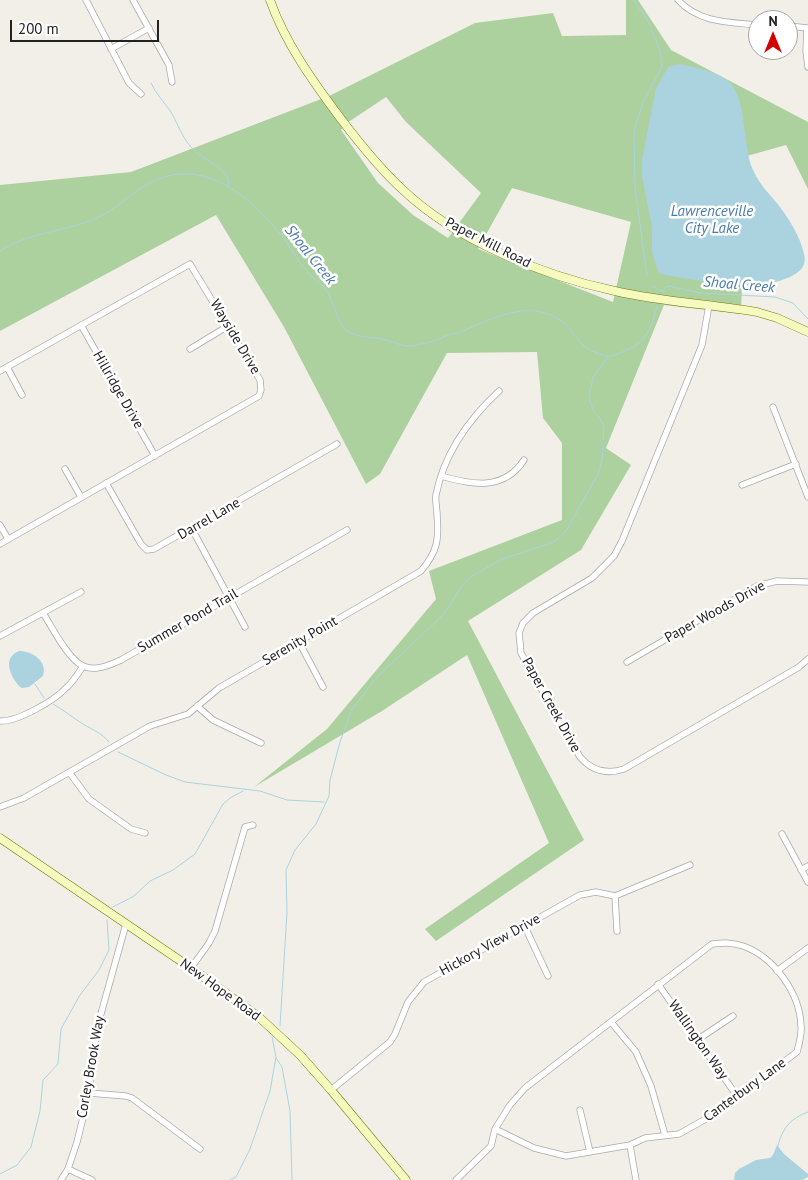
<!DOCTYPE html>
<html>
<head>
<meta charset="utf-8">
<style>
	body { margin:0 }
	#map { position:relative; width:808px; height:1180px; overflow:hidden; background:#f2efe9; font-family:"PT Sans",sans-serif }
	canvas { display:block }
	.north { position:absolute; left:748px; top:10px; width:50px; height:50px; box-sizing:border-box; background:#fff; border:1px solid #a7a7a7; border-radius:50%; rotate:0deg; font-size:14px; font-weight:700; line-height:20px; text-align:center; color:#222 }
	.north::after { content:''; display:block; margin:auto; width:18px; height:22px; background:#d40000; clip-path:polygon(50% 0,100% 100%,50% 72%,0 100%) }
	.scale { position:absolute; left:10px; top:20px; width:149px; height:22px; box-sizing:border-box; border:2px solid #222; border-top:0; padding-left:6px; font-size:15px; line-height:18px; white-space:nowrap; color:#222; -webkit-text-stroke:4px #fff; paint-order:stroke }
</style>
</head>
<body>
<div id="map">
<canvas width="808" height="1180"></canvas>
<div class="north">N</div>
<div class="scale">200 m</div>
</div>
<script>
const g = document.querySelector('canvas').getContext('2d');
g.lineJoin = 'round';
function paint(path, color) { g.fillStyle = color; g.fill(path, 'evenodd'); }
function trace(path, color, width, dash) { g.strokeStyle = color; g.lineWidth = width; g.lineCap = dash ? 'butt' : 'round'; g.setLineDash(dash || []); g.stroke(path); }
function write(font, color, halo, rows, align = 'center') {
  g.font = font + ' "PT Sans",sans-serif'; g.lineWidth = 5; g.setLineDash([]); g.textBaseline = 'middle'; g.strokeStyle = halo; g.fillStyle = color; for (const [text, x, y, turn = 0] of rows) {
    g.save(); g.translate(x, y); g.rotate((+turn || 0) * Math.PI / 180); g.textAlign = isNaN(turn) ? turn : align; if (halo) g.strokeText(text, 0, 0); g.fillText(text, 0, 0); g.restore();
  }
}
const forest = new Path2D(`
	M626 0H638L671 50 808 122V189L786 145 697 170 742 284 741 314 664 305 606 448 631 465 581 550 468 621 584 840 436 941 425 929 549 843 467 655 382 711 254 787 327 729 436 599 429 571 562 520V443L543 418 537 352 447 353 380 474 366 484 284 327 216 215 0 331V185L131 172 329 96 475 23 553 13 562 36 626 35ZM386 97 406 122 481 193 448 238 413 215 378 183 341 130 347 123ZM512 188 631 222 613 302 478 249Z`);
const water = new Path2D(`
	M680 64C696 68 722 72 732 85 747 105 742 145 753 170 761 187 769 193 780 207 790 221 800 236 804 254 807 266 800 272 790 277 758 291 722 284 689 279 679 277 668 276 659 273L652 253V227L642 177V159L656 88 668 67Z
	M19 651C32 651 48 661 43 676L29 687 22 688 19 686C10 675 2 658 19 651Z
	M777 1145 784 1154 808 1174V1177L802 1180H734L735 1173 739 1169 756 1160 770 1158 773 1155Z`);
const stream = new Path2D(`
	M634 0 648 21 660 50 662 66 643 102 634 131 635 187 647 276
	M151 83C156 94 164 102 171 112 179 126 183 141 196 152 208 163 230 168 229 186
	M0 251C33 230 65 233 99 217 123 205 140 183 167 176 216 164 258 205 286 241 292 250 297 260 305 269 311 277 321 282 326 290 336 303 336 328 353 334 363 338 375 337 386 340 395 342 403 347 412 346 418 345 432 342 437 340 445 337 449 333 458 333 489 320 528 298 560 320 571 327 576 340 587 348 592 352 601 354 608 357 641 347 649 339 657 306
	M652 286 663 292 665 288 669 286 701 293 775 297 793 303 808 319
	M35 684 44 698
	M53 704C64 710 73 718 83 724 93 730 102 733 109 742
	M118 752 166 775 185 782 260 791 287 800 324 802
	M113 907 134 896 150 881 173 870 195 854 223 804 230 798 243 791
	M280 1026 287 912 286 870 295 850 316 824 329 796 330 780 340 742 352 709 377 677 444 614 461 587 469 578 502 559 548 544 555 541 566 531 598 474 602 459 604 427 600 418 594 412 589 398 593 377 608 357
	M276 1058 282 1067 290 1111 292 1180
	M778 1146C782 1128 791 1118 808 1112
	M0 1174 17 1165 31 1147 40 1111 43 1080 58 1064 61 1029 80 995 99 970 109 950 107 920
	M230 1180 236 1177 250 1149 270 1091 276 1057 272 1037`);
const street = new Path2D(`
	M86 0 129 83 141 94
	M133 0 169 65 172 82
	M678 0C699 23 729 22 758 25
	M788 26 808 28
	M807 28 806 51 808 67
	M111 49 149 28
	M709 305 702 345 622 541 614 556 592 578 533 613 523 623 519 633 521 653 580 757C592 771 606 775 624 769L799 667 808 659
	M81 325 155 456
	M190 349 228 326
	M7 367 22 395
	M0 371 190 264 260 380 261 390 259 396 0 544
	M773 407 808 497
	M65 469 81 497
	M441 476C472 485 504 491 524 460
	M106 483 141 544 147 550 154 549 337 444
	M742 485 796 464
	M0 525 8 539
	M192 529 245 627
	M43 613C52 627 68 659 83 666 95 672 110 665 121 660L347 530
	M0 636 81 592
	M299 642 323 687
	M627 662 757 586 777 581 808 582
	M197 706 213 720 261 743
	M0 721C17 722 54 701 66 688 73 682 78 674 83 666
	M69 772 89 799 131 829 145 833
	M0 807 24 798 150 726 188 714 219 688 421 571C438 551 439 539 437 514 437 508 435 501 436 495 444 453 468 420 499 391
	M782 834 808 882
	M801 870 808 866
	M615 896 617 931
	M525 927 548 976
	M191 968 209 943 215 931 245 827 253 825
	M777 971 808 948
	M658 984 737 1096
	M611 1022 636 1052 651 1086 665 1135
	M697 1040 733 1016
	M331 1090 390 1042 395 1034 408 1002 424 982 580 895 596 892 615 896 690 865
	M89 1093 126 1096 132 1098 200 1149
	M580 1110 590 1152
	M630 1145 636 1180
	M68 1169 92 1180
	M61 1180 68 1169 77 1142 89 1093 97 1028 126 924
	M456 1180 491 1146 495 1129 510 1105 525 1088 712 944C723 943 732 942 743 946 774 957 800 993 801 1026 802 1034 799 1044 797 1052L711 1116 679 1134 645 1138 630 1145 566 1156 534 1148 495 1129`);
const secondary = new Path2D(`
	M270 0C285 43 314 83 341 119 360 144 380 169 403 190 457 241 544 276 615 291 662 302 710 304 757 312L777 318 808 332
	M0 838 191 968 260 1018 300 1055 331 1090 406 1180`);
const streetNames = [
	["Paper Mill Road",488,243,27],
	["Wayside Drive",235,337,59],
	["Hillridge Drive",118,390,60],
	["Darrel Lane",209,519,-30],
	["Paper Woods Drive",715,612,-29],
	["Summer Pond Trail",188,621,-30],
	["Serenity Point",300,641,-30],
	["Paper Creek Drive",551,705,61],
	["Hickory View Drive",490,945,-29],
	["New Hope Road",220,990,36],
	["Wallington Way",698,1040,55],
	["Corley Brook Way",91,1067,-80],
	["Canterbury Lane",745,1090,-36]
];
const waterNames = [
	["Lawrenceville",712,212],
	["City Lake",712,229],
	["Shoal Creek",310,255,51],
	["Shoal Creek",739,285,5]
];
paint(forest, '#add19e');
paint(water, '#aad3df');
trace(stream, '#aad3df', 1);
trace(street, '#a9a9a9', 7);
trace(secondary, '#707d05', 9);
trace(street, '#fff', 5.5);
trace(secondary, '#f7fabf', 8);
write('14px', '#222', '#fff', streetNames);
write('italic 15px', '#4a7aab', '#fff', waterNames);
</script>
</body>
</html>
